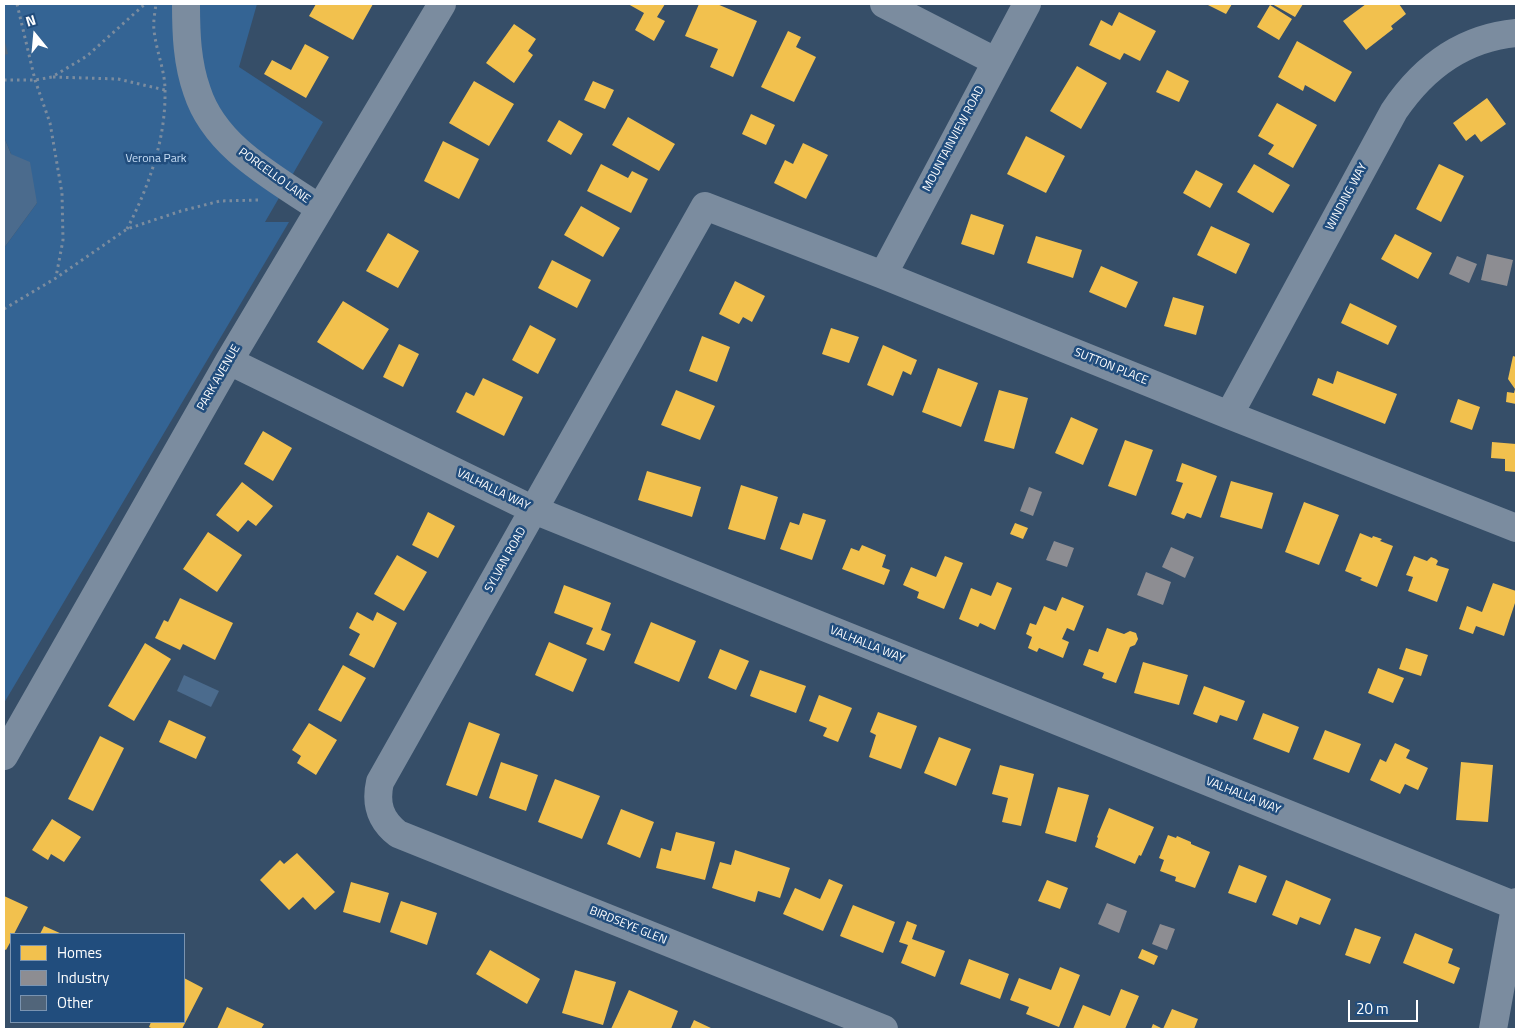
<!DOCTYPE html>
<html>
<head>
<meta charset="utf-8">
<style>
	body { margin:0 }
	#map { position:relative; width:1520px; height:1033px; overflow:hidden; background:#364e68; font-family:"Titillium Web",sans-serif }
	canvas { display:block }
	.frame { position:absolute; inset:0; border:5px solid #fff; pointer-events:none }
	.legend { position:absolute; left:10px; top:933px; width:175px; height:90px; box-sizing:border-box; background:#214d7d; border:1px solid #7a94b1; margin:0; padding:6px 9px; list-style:none; font-size:15px; color:#fff }
	.legend li { display:flex; align-items:center; gap:10px; height:25px }
	.legend b { width:25px; border:1px solid #7a94b1 }
	.north { position:absolute; left:10px; top:10px; width:50px; height:50px; -webkit-text-stroke:4px #214d7d; paint-order:stroke; rotate:343deg; font-size:14px; font-weight:700; line-height:20px; text-align:center; color:#fff }
	.north::after { content:''; display:block; margin:auto; width:18px; height:22px; background:#fff; clip-path:polygon(50% 0,100% 100%,50% 72%,0 100%) }
	.scale { position:absolute; left:1348px; top:1000px; width:70px; height:22px; box-sizing:border-box; border:2px solid #fff; border-top:0; padding-left:6px; font-size:15px; line-height:18px; white-space:nowrap; color:#fff; -webkit-text-stroke:4px #214d7d; paint-order:stroke }
</style>
</head>
<body>
<div id="map">
<canvas width="1520" height="1033"></canvas>
<div class="frame"></div>
<ul class="legend">
<li><b style="height:14px;background:#f2c14e"></b>Homes</li>
<li><b style="height:14px;background:#8d8d92"></b>Industry</li>
<li><b style="height:14px;background:#51657a"></b>Other</li>
</ul>
<div class="north">N</div>
<div class="scale">20 m</div>
</div>
<script>
const g = document.querySelector('canvas').getContext('2d');
g.lineJoin = 'round';
function paint(path, color) { g.fillStyle = color; g.fill(path, 'evenodd'); }
function trace(path, color, width, dash) { g.strokeStyle = color; g.lineWidth = width; g.lineCap = dash ? 'butt' : 'round'; g.setLineDash(dash || []); g.stroke(path); }
function write(font, color, halo, rows, align = 'center') {
  g.font = font + ' "Titillium Web",sans-serif'; g.lineWidth = 5; g.setLineDash([]); g.textBaseline = 'middle'; g.strokeStyle = halo; g.fillStyle = color; for (const [text, x, y, turn = 0] of rows) {
    g.save(); g.translate(x, y); g.rotate((+turn || 0) * Math.PI / 180); g.textAlign = isNaN(turn) ? turn : align; if (halo) g.strokeText(text, 0, 0); g.fillText(text, 0, 0); g.restore();
  }
}
const green = new Path2D(`
	M4 4H257L239 67 323 122 265 222H289L4 703V248L37 203 11 154 4 137Z`);
const water = new Path2D(`
	M4 137 11 154 30 162 37 203 4 248Z
	M184 675 219 691 211 707 177 691Z`);
const homes = new Path2D(`
	M316 4H373L353 40 309 16Z
	M628 4H665L657 17 665 21 654 41 635 30 644 13Z
	M699 4H717L757 21 733 77 710 67 718 49 685 36Z
	M1206 4H1232L1226 14Z
	M1272 4H1303L1295 17Z
	M1366 4H1399L1406 14 1391 26 1393 29 1366 50 1343 21Z
	M1270 5 1292 19 1279 40 1257 27Z
	M1119 12 1156 31 1140 61 1124 53 1120 60 1089 45 1101 20 1112 26Z
	M514 24 536 39 528 51 533 55 514 83 486 63Z
	M788 31 801 37 796 47 816 57 794 102 761 87Z
	M1297 41 1352 72 1335 102 1305 85 1303 91 1278 77Z
	M305 44 329 57 306 98 264 74 272 60 291 70Z
	M1077 66 1107 83 1081 129 1050 111Z
	M1167 70 1189 81 1179 102 1156 92Z
	M474 81 514 104 489 146 449 123Z
	M593 81 614 90 605 109 584 100Z
	M1487 98 1506 124 1481 142 1475 134 1466 141 1453 123Z
	M1277 103 1317 125 1293 168 1268 154 1274 145 1258 136Z
	M751 114 775 125 766 145 742 134Z
	M628 117 675 144 659 171 612 145Z
	M559 120 583 134 571 155 547 141Z
	M1026 136 1065 156 1046 193 1007 174Z
	M443 141 479 159 459 199 424 181Z
	M803 143 828 155 806 199 774 183 785 160 793 164Z
	M601 164 628 178 632 171 648 179 631 213 587 191Z
	M1254 164 1290 185 1273 213 1237 192Z
	M1439 164 1464 176 1441 222 1416 209Z
	M1196 170 1223 184 1210 208 1183 193Z
	M581 206 620 228 603 257 564 235Z
	M971 214 1004 225 994 255 961 244Z
	M1211 226 1250 244 1236 274 1197 255Z
	M388 233 419 251 398 288 366 271Z
	M1395 234 1432 253 1418 279 1381 259Z
	M1036 236 1082 250 1073 278 1027 263Z
	M552 260 591 280 577 308 538 288Z
	M1101 266 1138 282 1126 308 1089 292Z
	M735 281 765 296 752 322 743 317 739 324 719 314Z
	M1173 297 1204 306 1196 335 1164 326Z
	M343 301 389 329 363 370 317 342Z
	M1350 303 1397 326 1388 345 1341 323Z
	M530 325 556 339 538 374 512 360Z
	M831 328 859 337 849 363 822 354Z
	M702 336 730 347 717 382 689 371Z
	M399 344 419 354 403 387 383 377Z
	M883 345 917 360 911 375 903 371 893 396 867 385Z
	M1513 356 1516 357V404L1506 402 1507 392 1514 393 1515 389 1508 379Z
	M938 368 978 383 961 427 922 412Z
	M1337 371 1397 394 1385 424 1312 395 1318 378 1333 384Z
	M483 378 523 397 504 436 456 412 466 392 474 396Z
	M676 390 715 406 700 440 661 425Z
	M999 390 1028 398 1014 449 984 441Z
	M1458 399 1480 407 1472 430 1450 422Z
	M1071 417 1098 429 1083 465 1055 453Z
	M263 431 292 448 273 481 244 464Z
	M1125 440 1153 450 1136 496 1108 486Z
	M1492 442 1516 444V472L1505 471V459L1491 458Z
	M1182 463 1217 476 1201 518 1187 513 1184 519 1171 514 1183 483 1176 481Z
	M647 471 701 487 692 517 638 500Z
	M1231 481 1273 493 1262 529 1220 517Z
	M242 482 273 506 256 526 248 520 238 532 216 515Z
	M741 485 778 497 765 540 728 529Z
	M1304 502 1339 515 1319 565 1285 552Z
	M428 512 455 526 438 558 412 545Z
	M803 513 826 520 812 560 780 549 790 522 799 525Z
	M1015 523 1028 528 1023 539 1010 534Z
	M208 532 242 555 217 592 183 569Z
	M1360 533 1372 538 1373 536 1382 539 1380 541 1393 546 1377 587 1360 580 1362 578 1345 571Z
	M862 545 886 555 882 567 890 570 884 585 842 569 851 548 859 551Z
	M397 555 427 572 404 611 374 594Z
	M945 556 963 563 944 609 917 598 919 592 903 585 911 567 936 577Z
	M1414 556 1427 561 1431 557 1436 559 1438 561 1436 565 1449 569 1437 602 1408 591 1413 577 1406 575Z
	M997 582 1012 588 995 630 980 623 978 627 959 619 971 588 991 596Z
	M1493 583 1516 591V600L1504 636 1476 626 1473 634 1459 629 1467 606 1482 612Z
	M564 585 611 603 601 630 611 634 604 651 586 644 593 628 554 613Z
	M1062 597 1084 606 1074 631 1067 628 1062 639 1069 642 1063 658 1039 648 1037 652 1028 648 1032 637 1026 634 1030 623 1036 625 1044 606 1056 611Z
	M180 598 233 623 215 660 183 644 180 650 155 638 164 620 168 622Z
	M357 612 373 621 377 612 397 623 374 668 349 655 360 634 349 628Z
	M651 622 696 641 679 682 634 663Z
	M1107 628 1124 634 1130 631 1136 633 1138 639 1135 645 1130 647 1116 683 1102 678 1104 673 1083 665 1089 649 1098 652Z
	M549 642 587 659 573 692 535 675Z
	M145 643 171 659 134 721 108 706Z
	M1406 648 1428 655 1421 676 1399 669Z
	M720 649 749 661 736 690 708 678Z
	M1143 662 1188 675 1179 705 1134 693Z
	M343 665 366 678 341 722 318 710Z
	M1378 668 1404 678 1393 703 1368 693Z
	M760 670 806 686 796 713 750 696Z
	M1204 686 1245 701 1237 721 1220 715 1217 723 1193 714Z
	M819 695 852 708 838 742 823 736 827 728 809 721Z
	M878 712 917 726 901 769 869 757 876 735 870 732Z
	M1263 713 1299 727 1289 753 1253 739Z
	M169 720 206 737 196 759 159 742Z
	M469 722 500 734 477 796 446 785Z
	M309 723 337 740 316 775 297 763 301 756 292 750Z
	M1325 730 1361 744 1349 773 1313 759Z
	M100 736 124 748 93 811 68 799Z
	M939 737 971 749 956 786 924 773Z
	M1395 743 1410 750 1406 758 1428 768 1418 790 1405 784 1400 794 1370 780 1380 759 1386 762Z
	M501 762 538 775 526 811 489 798Z
	M1461 762 1493 765 1488 822 1456 820Z
	M1000 765 1034 774 1021 826 1002 822 1008 798 992 794Z
	M555 779 600 796 582 839 538 822Z
	M1058 787 1089 795 1076 842 1045 833Z
	M1109 808 1154 827 1141 856 1139 855 1135 864 1095 847 1098 838 1097 837Z
	M621 809 654 822 640 858 607 844Z
	M52 819 81 837 64 862 51 854 48 860 32 850Z
	M676 832 715 842 705 880 656 868 661 848 671 851Z
	M1168 835 1176 838 1177 836 1191 842V844L1210 852 1195 888 1175 881 1176 877 1160 871 1164 860 1159 858Z
	M735 850 790 868 780 898 758 891 755 902 712 888 720 862 731 865Z
	M297 853 335 892 315 910 303 897 289 910 260 880 280 860 284 864Z
	M1239 865 1267 876 1256 903 1228 893Z
	M829 879 843 885 823 931 783 914 795 888 820 899Z
	M1047 880 1068 888 1060 909 1038 901Z
	M1286 880 1331 899 1320 925 1300 917 1297 925 1272 915Z
	M351 882 389 893 380 923 343 912Z
	M4 896 28 907 14 934H11V941L6 950 4 949Z
	M401 901 437 913 427 945 390 932Z
	M853 905 895 922 883 953 840 936Z
	M907 921 917 925 912 939 945 951 935 977 901 963 908 945 899 942Z
	M44 926 62 934H40Z
	M1355 928 1381 937 1370 964 1345 955Z
	M1415 933 1453 949 1448 963 1460 968 1454 984 1403 963Z
	M1142 949 1158 956 1154 965 1138 958Z
	M490 950 540 979 527 1004 476 974Z
	M969 959 1009 974 1000 999 960 984Z
	M1060 967 1080 975 1059 1027 1026 1014 1029 1007 1010 1000 1019 978 1051 990Z
	M575 970 616 982 603 1025 562 1013Z
	M184 978 203 988 182 1029H153L149 1027 151 1022H184Z
	M1121 989 1139 996 1125 1029H1073L1083 1005 1110 1016Z
	M629 990 678 1011 671 1029H611Z
	M227 1007 264 1024 261 1029H217Z
	M1172 1009 1198 1019 1194 1029H1151L1153 1024 1163 1029Z
	M694 1020 713 1029H690Z`);
const industry = new Path2D(`
	M1487 254 1513 260 1507 286 1481 280Z
	M1457 256 1477 264 1469 283 1449 274Z
	M1029 487 1042 492 1033 516 1020 511Z
	M1054 541 1074 548 1067 567 1046 560Z
	M1171 547 1194 557 1185 578 1162 567Z
	M1146 572 1171 582 1163 605 1137 595Z
	M1107 903 1127 911 1119 933 1098 924Z
	M1160 924 1175 929 1167 950 1152 944Z`);
const building = new Path2D(`
	M4 38 8 54 4 55Z`);
const path = new Path2D(`
	M17 4 35 80 50 123 62 193 63 240 56 277
	M53 77 118 79 165 90
	M4 80H35L52 77 87 56 145 4
	M127 229C149 186 166 139 165 90 165 70 156 51 154 30 153 22 155 12 156 4
	M4 309 56 278 127 229 181 211 220 201 260 200`);
const minor = new Path2D(`
	M186 4C186 33 187 63 197 91 215 147 273 177 319 208
	M884 4 995 61
	M883 275 1027 4
	M229 361 534 510 1516 906
	M1229 415 1394 111C1423 68 1463 38 1516 33
	M4 756 229 361 442 4
	M884 1029 398 834C380 820 375 804 380 782L705 206 883 275 1229 415 1516 528
	M1493 1029 1516 902`);
const streetNames = [
	["MOUNTAINVIEW ROAD",954,139,-62],
	["PORCELLO LANE",274,176,36],
	["WINDING WAY",1347,197,-62],
	["SUTTON PLACE",1111,367,22],
	["PARK AVENUE",219,378,-60],
	["VALHALLA WAY",493,490,26],
	["SYLVAN ROAD",506,560,-61],
	["VALHALLA WAY",867,645,22],
	["VALHALLA WAY",1243,796,22],
	["BIRDSEYE GLEN",628,926,22]
];
const parkNames = [
	["Verona Park",156,159]
];
paint(green, '#346494');
paint(water, '#4b6b8d');
paint(homes, '#f2c14e');
paint(industry, '#8d8d92');
paint(building, '#51657a');
trace(path, '#7b8c9f', 3, [2.5, 4]);
trace(minor, '#7b8c9f', 28);
write('12px', '#fff', '#214d7d', streetNames);
write('12px', '#c8def5', '#214d7d', parkNames);
</script>
</body>
</html>
